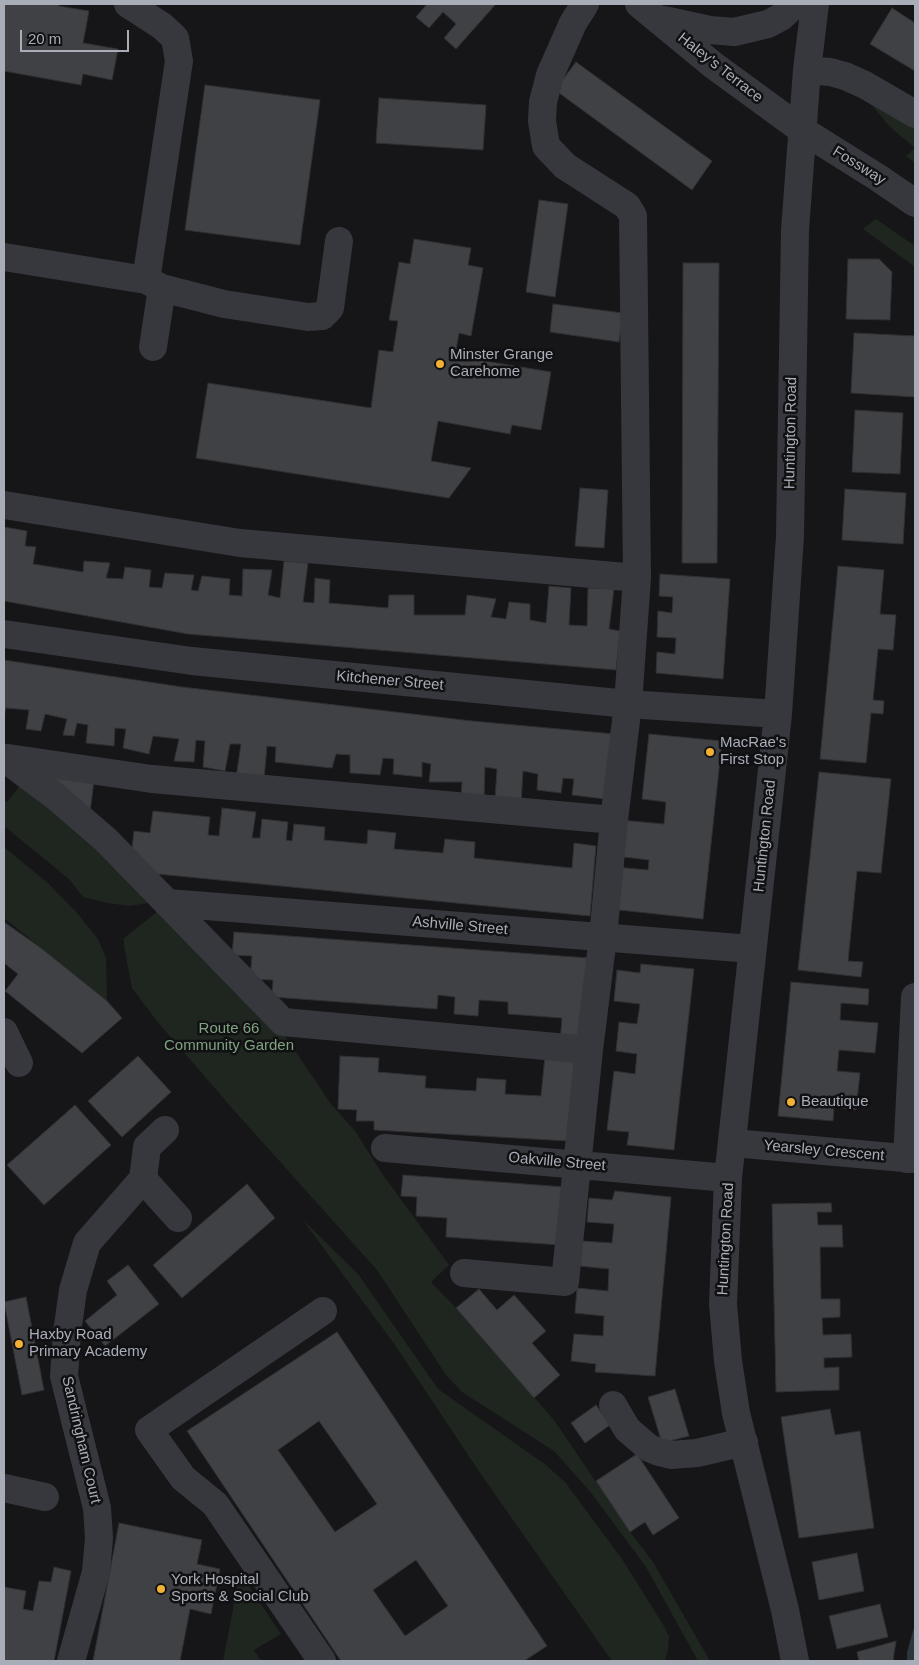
<!DOCTYPE html>
<style>
body{margin:0}
#map{position:relative;width:919px;height:1665px;overflow:hidden;background:#161618;font-family:Arial,sans-serif}
canvas{display:block}
.frame{position:absolute;inset:0;border:5px solid #a8adb8;pointer-events:none}
.scale{position:absolute;left:20px;top:30px;width:109px;height:22px;box-sizing:border-box;border:2px solid #a8adb8;border-top:0;padding-left:6px;font-size:15px;line-height:18px;white-space:nowrap;color:#a8adb8;-webkit-text-stroke:4px #111113;paint-order:stroke}
</style>
<div id="map">
<canvas width="919" height="1665"></canvas>
<div class="frame"></div>
<div class="scale">20 m</div>
</div>
<script>
const context = document.querySelector('canvas').getContext('2d');
context.lineJoin = 'round';
function fill(path, color) {
  context.fillStyle = color;
  context.fill(path, 'evenodd');
}
function toPath(rows) {
  const path = new Path2D();
  for (const r of rows) {
    path.moveTo(r[0], r[1]);
    for (let i = 2; i < r.length; i += 2) path.lineTo(r[i], r[i + 1]);
  }
  return path;
}
function stroke(path, color, width, dash) {
  context.strokeStyle = color;
  context.lineWidth = width;
  context.lineCap = dash ? 'butt' : 'round';
  context.setLineDash(dash || []);
  context.stroke(path);
}
function label(font, color, halo, rows, align = 'center') {
  context.font = font + ' Arial,sans-serif';
  context.lineWidth = 5;
  context.setLineDash([]);
  context.textBaseline = 'middle';
  context.strokeStyle = halo;
  context.fillStyle = color;
  for (const [text, x, y, turn = 0] of rows) {
    context.save();
    context.translate(x, y);
    context.rotate((+turn || 0) * Math.PI / 180);
    context.textAlign = isNaN(turn) ? turn : align;
    if (halo) context.strokeText(text, 0, 0);
    context.fillText(text, 0, 0);
    context.restore();
  }
}
fill(toPath([
 [858,89,915,123,915,163,906,156,915,148,890,127],
 [876,219,915,246,915,267,863,229],
 [21,784,100,846,154,902,130,906,107,903,83,897,69,879,4,826,4,800,7,802],
 [4,847,49,884,78,914,98,939,106,958,107,1001,4,918],
 [162,908,281,1030,331,1104,355,1131,383,1175,449,1265,431,1282,456,1308,554,1420,630,1532,653,1562,710,1661,698,1661,646,1567,592,1494,554,1451,462,1392,446,1375,377,1270,231,1107,156,1020,132,988,124,946,124,938],
 [302,1219,358,1274,438,1389,546,1465,565,1482,622,1559,664,1626,669,1637,668,1650,665,1661,612,1661,480,1473,395,1345],
 [240,1573,281,1634,254,1650,261,1661,223,1661]
]), '#1e261f');
fill(toPath([
 [915,1624,915,1661,907,1661,907,1652]
]), '#2c353c');
const building = toPath([
 [4,4,59,4,59,6,89,11,83,43,118,49,112,80,83,74,81,85,4,71,4,4],
 [427,4,496,4,456,49,444,38,456,24,443,12,429,28,416,17,427,4],
 [892,8,915,23,915,71,870,44,892,8],
 [576,62,712,161,692,190,555,90,576,62],
 [205,85,320,100,300,245,185,230,205,85],
 [379,98,486,105,483,150,376,143,379,98],
 [539,200,568,204,555,297,526,292,539,200],
 [414,239,471,248,468,265,483,268,471,336,459,333,455,356,551,372,541,430,512,425,510,434,438,421,431,461,471,468,449,498,196,458,208,383,371,408,379,350,393,352,398,321,389,320,399,262,410,264,414,239],
 [848,259,879,259,892,272,890,320,846,319,848,259],
 [683,263,719,263,717,563,682,563,683,263],
 [553,304,623,313,619,342,550,332,553,304],
 [854,333,915,336,915,397,851,393,854,333],
 [855,410,903,413,900,474,852,472,855,410],
 [580,488,608,490,604,548,575,546,580,488],
 [845,489,906,493,903,544,842,540,845,489],
 [4,527,27,531,25,546,36,547,33,564,83,572,84,561,110,563,106,578,123,579,125,567,151,570,149,587,162,588,165,573,194,575,191,590,198,591,202,576,230,579,229,595,242,596,243,569,272,570,268,595,280,598,284,561,308,563,303,602,314,603,315,578,330,580,329,603,388,608,389,595,414,595,414,615,465,615,467,595,496,599,491,617,506,619,509,602,530,604,530,620,546,623,549,586,571,588,569,625,587,626,588,588,614,589,609,629,620,631,616,670,188,634,4,601,4,527],
 [838,566,884,570,880,614,896,615,893,650,878,649,873,700,884,701,883,714,871,713,866,763,820,759,838,566],
 [660,574,730,579,723,679,656,673,657,652,675,654,676,638,657,637,658,611,672,613,673,597,659,596,660,574],
 [4,660,182,687,472,721,614,734,605,799,572,795,574,779,563,778,561,793,537,790,538,774,523,771,521,803,495,799,497,769,485,767,484,799,461,799,462,782,429,782,431,764,422,762,422,777,393,774,394,759,383,758,380,775,350,773,350,755,336,754,332,768,275,762,276,747,267,746,264,779,236,778,241,744,230,744,225,771,203,767,205,741,196,740,194,762,174,761,179,739,153,736,149,754,123,748,126,729,115,728,114,746,86,743,88,725,77,723,74,736,63,735,67,719,45,714,41,731,26,729,29,710,6,708,4,717,4,660],
 [649,734,722,741,703,919,610,909,615,867,648,870,649,860,616,856,620,820,664,824,666,802,642,799,649,734],
 [819,772,891,779,881,873,857,871,848,961,863,962,861,977,798,970,819,772],
 [34,773,94,781,89,820,34,773],
 [222,808,256,812,252,838,260,838,262,819,288,822,286,840,292,841,294,824,325,827,324,840,367,844,368,830,396,833,394,849,443,853,445,839,475,842,474,858,572,868,574,843,596,846,590,916,147,873,131,858,134,831,150,833,153,811,210,817,208,835,219,836,222,808],
 [4,922,41,948,107,1001,122,1018,82,1053,5,991,18,974,4,963,4,922],
 [234,932,588,958,582,1044,560,1042,562,1018,508,1014,508,1002,479,1000,478,1016,454,1014,455,997,438,995,437,1009,272,997,273,980,250,979,252,956,232,955,234,932],
 [641,964,694,969,674,1150,627,1145,629,1132,607,1130,614,1071,635,1074,637,1054,616,1051,619,1022,637,1024,640,1004,614,1001,617,970,640,973,641,964],
 [791,982,869,989,868,1005,841,1003,840,1020,878,1023,875,1053,839,1050,837,1071,860,1073,856,1110,834,1107,833,1121,778,1116,791,982],
 [138,1056,171,1092,122,1137,88,1101,138,1056],
 [340,1056,379,1058,378,1072,426,1076,425,1088,476,1091,477,1078,506,1080,505,1094,541,1096,545,1056,576,1059,569,1141,374,1130,374,1121,356,1121,357,1110,338,1109,340,1056],
 [75,1105,111,1145,44,1205,7,1165,75,1105],
 [403,1175,565,1187,560,1245,446,1237,447,1218,416,1216,417,1197,401,1196,403,1175],
 [247,1184,275,1218,182,1298,153,1265,247,1184],
 [615,1191,671,1197,655,1376,595,1372,596,1364,571,1361,574,1334,603,1336,604,1316,575,1313,577,1288,608,1291,609,1269,580,1266,582,1241,612,1243,614,1224,587,1222,589,1198,612,1200,615,1191],
 [831,1203,832,1212,817,1212,818,1225,842,1225,843,1247,820,1247,821,1299,840,1299,840,1317,822,1318,823,1335,851,1334,852,1357,824,1358,824,1368,839,1367,839,1390,776,1392,772,1204,831,1203],
 [128,1265,159,1304,105,1346,85,1321,117,1295,107,1281,128,1265],
 [479,1289,497,1310,514,1295,546,1331,532,1343,560,1375,534,1398,456,1308,479,1289],
 [26,1297,44,1390,22,1395,4,1302,26,1297],
 [337,1332,547,1646,524,1661,341,1661,187,1431,337,1332],
 [319,1421,377,1504,335,1532,278,1450,319,1421],
 [416,1560,448,1606,405,1636,373,1590,416,1560],
 [675,1389,689,1436,662,1443,648,1397,675,1389],
 [596,1405,610,1425,585,1443,571,1423,596,1405],
 [830,1409,835,1435,860,1431,874,1528,799,1538,781,1417,830,1409],
 [637,1454,679,1518,653,1535,645,1522,630,1532,596,1481,637,1454],
 [119,1523,202,1540,197,1564,220,1569,211,1614,190,1609,180,1661,93,1661,119,1523],
 [857,1553,864,1591,819,1600,812,1562,857,1553],
 [54,1567,71,1571,54,1661,4,1661,4,1587,26,1591,23,1609,33,1611,39,1581,51,1582,54,1567],
 [880,1604,888,1637,837,1649,829,1616,880,1604],
 [896,1641,893,1661,859,1661,857,1652,896,1641]
]);
fill(building, '#404145');
stroke(building, '#303034', 1);
stroke(toPath([
 [128,4,162,26,175,38,179,61,146,280],
 [585,4,573,23,550,75,543,102,542,121,546,146,565,166,627,206,633,216,637,578],
 [639,4,713,65,802,130,877,177,915,203],
 [664,20,710,30,734,32,768,24,781,17,795,4],
 [807,70,830,72,845,76,865,85,915,114],
 [4,257,146,280,162,288,153,347],
 [162,288,224,304,308,317,322,316,330,308,339,241],
 [4,505,240,543,637,578,628,704,614,820,603,937,589,1050,283,1022,106,840,55,796,4,758],
 [4,634,192,661,628,704,778,714],
 [8,758,152,779,614,820],
 [168,903,752,949],
 [4,1032,19,1063],
 [733,1143,915,1159],
 [385,1148,728,1178],
 [907,1159,915,997],
 [143,1179,178,1218],
 [464,1273,565,1282,589,1050],
 [613,1405,627,1429,649,1448,659,1452,671,1455,697,1453,744,1442],
 [4,1488,45,1497],
 [71,1661,96,1572,99,1538,97,1508,64,1376,67,1333,73,1290,87,1243,143,1179,147,1147,165,1130],
 [322,1661,215,1504,183,1478,149,1430,323,1311],
 [795,1661,785,1610,736,1413,728,1361,723,1304,728,1178,778,714,790,536,795,230,807,70,815,4]
]), '#37383d', 28);
for (const [x, y, r, color] of [
 [440,364,5,"#f2b134"],
 [710,752,5,"#f2b134"],
 [791,1102,5,"#f2b134"],
 [19,1344,5,"#f2b134"],
 [161,1589,5,"#f2b134"]
]) {
  const dot = new Path2D();
  dot.arc(x, y, r, 0, 2 * Math.PI);
  context.fillStyle = color;
  context.fill(dot);
  stroke(dot, '#111113', 2);
}
label('15px', '#a8adb8', '#111113', [
 ["Haley's Terrace",720,68,38],
 ["Fossway",859,166,32],
 ["Huntington Road",791,433,-89],
 ["Kitchener Street",390,681,5],
 ["Huntington Road",765,836,-84],
 ["Ashville Street",460,926,5],
 ["Yearsley Crescent",824,1151,5],
 ["Oakville Street",557,1162,5],
 ["Huntington Road",726,1239,-87],
 ["Sandringham Court",81,1440,77]
]);
label('15px', '#a8adb8', '#111113', [
 ["Minster Grange",450,355],
 ["Carehome",450,372],
 ["MacRae's",720,743],
 ["First Stop",720,760],
 ["Beautique",801,1102],
 ["Haxby Road",29,1335],
 ["Primary Academy",29,1352],
 ["York Hospital",171,1580],
 ["Sports & Social Club",171,1597]
], 'left');
label('15px', '#7fa381', '#111113', [
 ["Route 66",229,1029],
 ["Community Garden",229,1046]
]);
</script>
